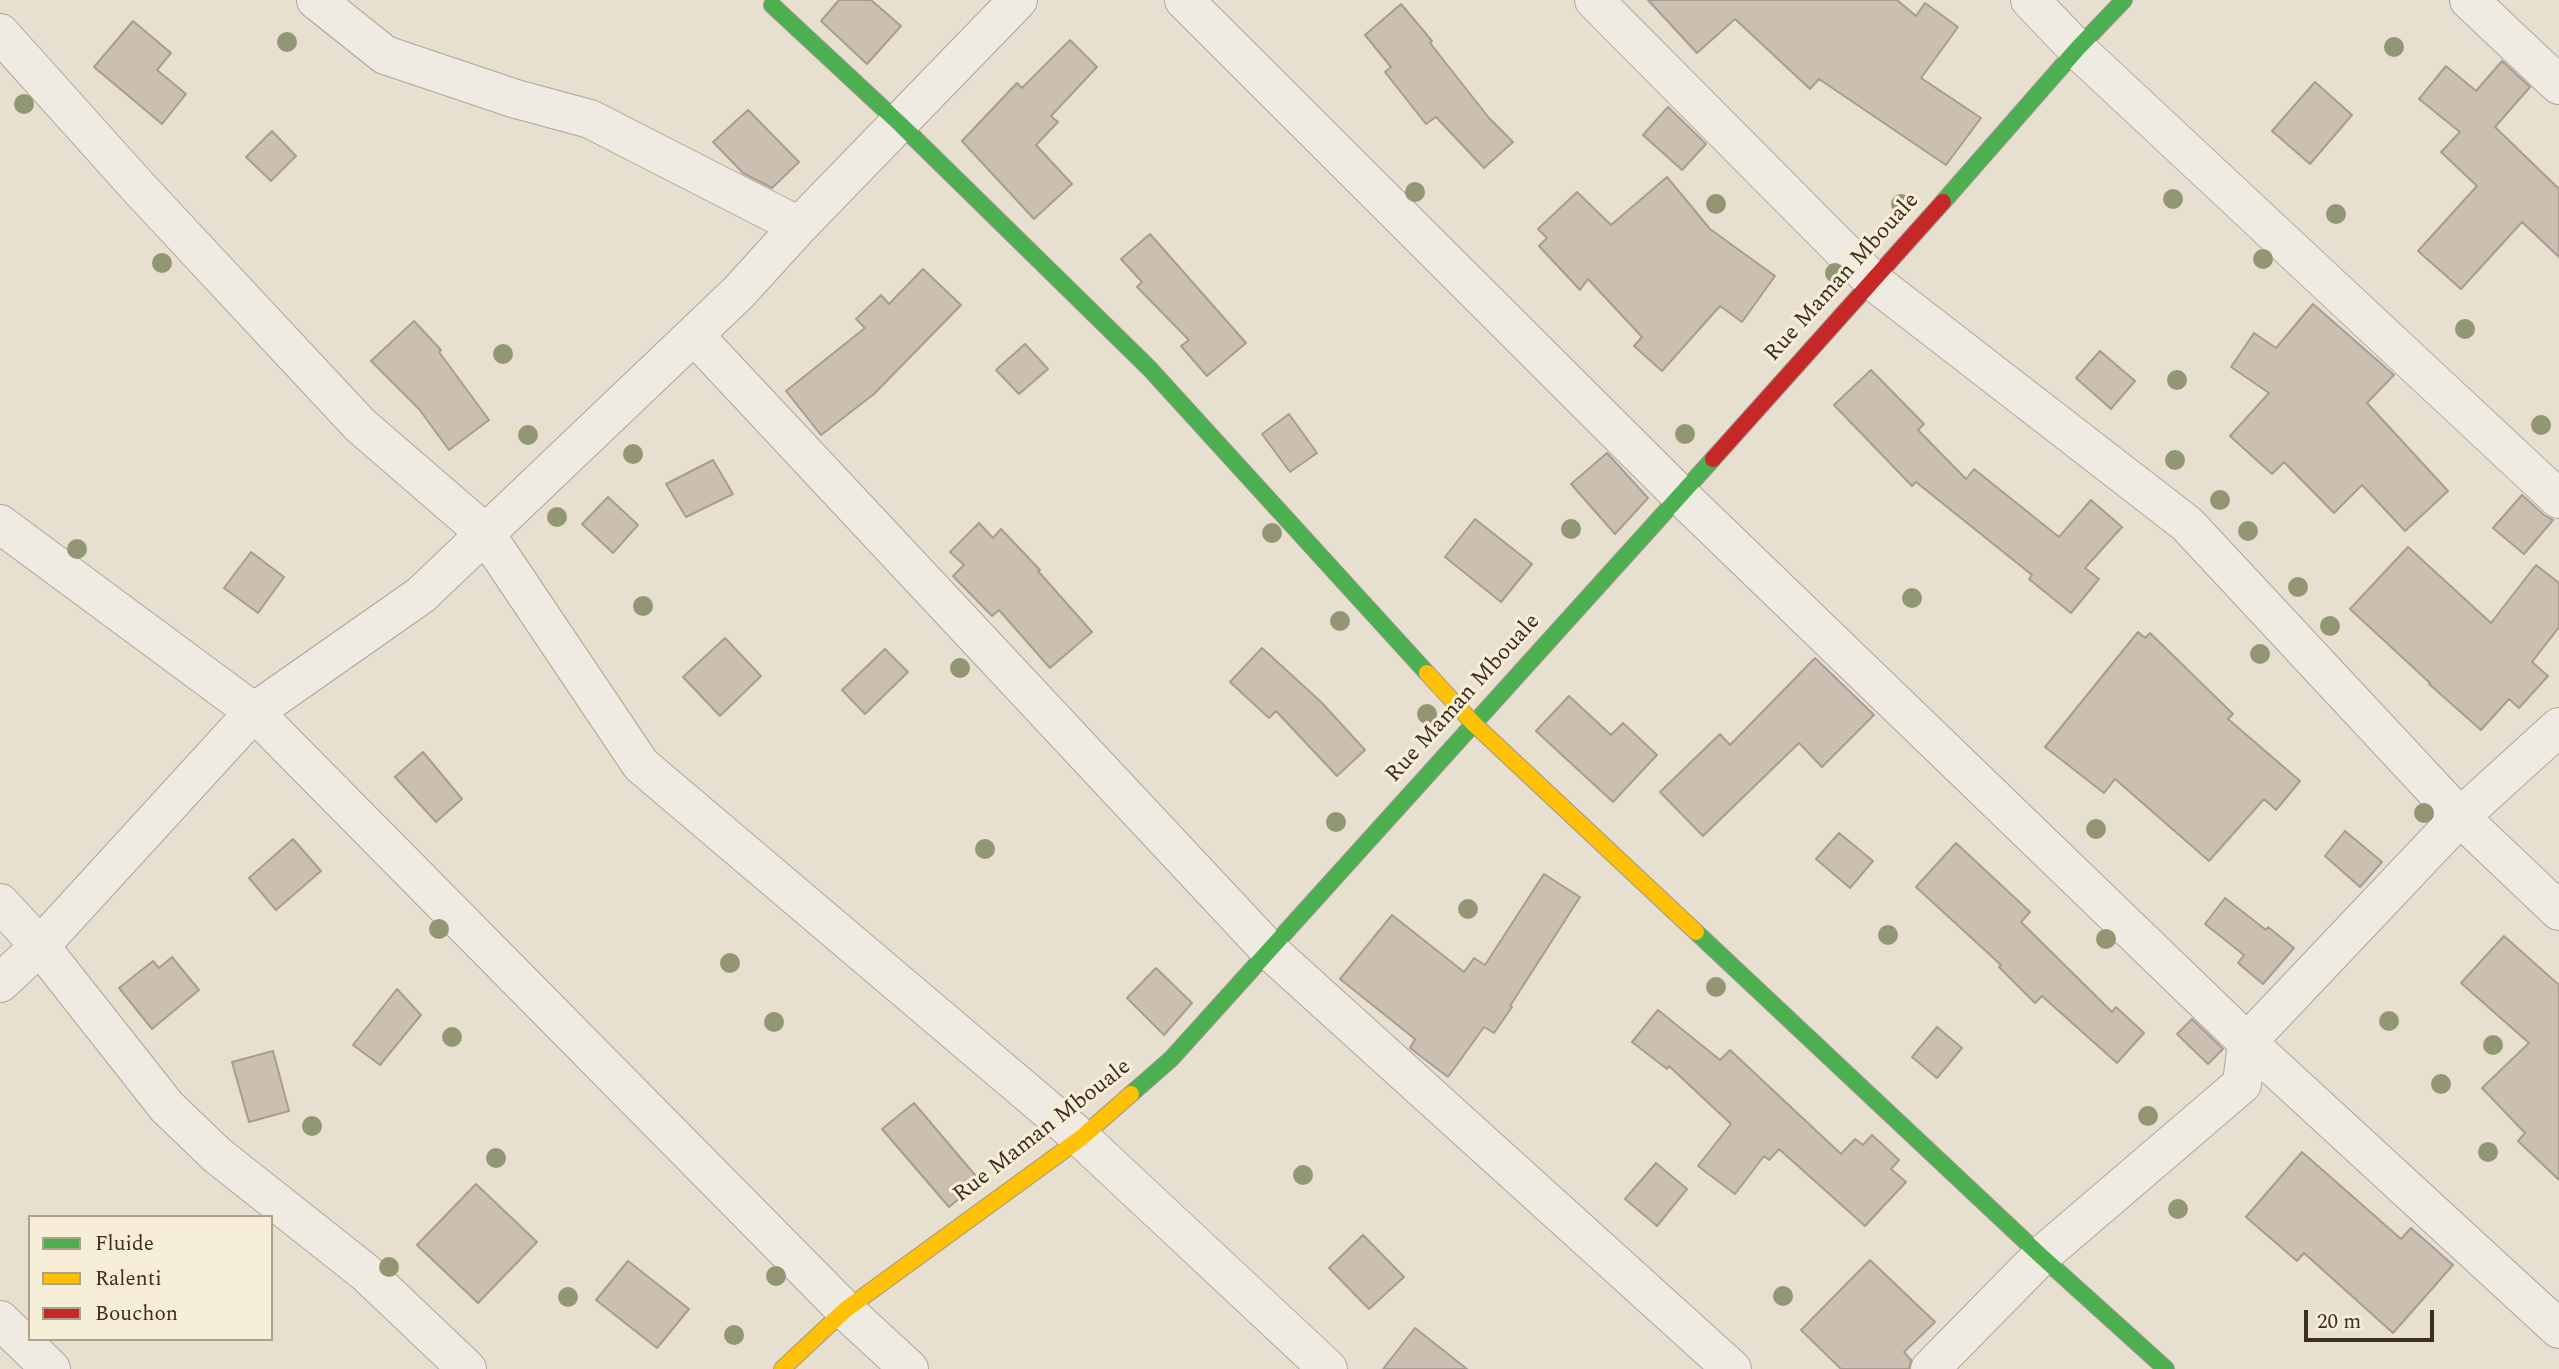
<!DOCTYPE html>
<style>
body{margin:0}
#map{position:relative;width:2559px;height:1369px;overflow:hidden;background:#e7e0d1;font-family:Spectral,serif}
canvas{display:block}
.legend{position:absolute;left:28px;top:1215px;width:245px;height:126px;box-sizing:border-box;background:#f7eed8;border:2px solid #ada18e;margin:0;padding:9px 12px;list-style:none;font-size:21px;color:#3d2e20}
.legend li{display:flex;align-items:center;gap:14px;height:35px}
.legend b{width:35px;border:2px solid #ada18e}
.scale{position:absolute;left:2304px;top:1310px;width:130px;height:32px;box-sizing:border-box;border:4px solid #3d2e20;border-top:0;padding-left:9px;font-size:21px;line-height:24px;white-space:nowrap;color:#3d2e20;-webkit-text-stroke:5px #f7eed8;paint-order:stroke}
</style>
<div id="map">
<canvas width="2559" height="1369"></canvas>
<ul class="legend">
<li><b style="height:9px;background:#4caf50"></b>Fluide</li>
<li><b style="height:9px;background:#ffc107"></b>Ralenti</li>
<li><b style="height:9px;background:#c62828"></b>Bouchon</li>
</ul>
<div class="scale">20 m</div>
</div>
<script>
const context = document.querySelector('canvas').getContext('2d');
context.lineJoin = 'round';
function fill(path, color) {
  context.fillStyle = color;
  context.fill(path, 'evenodd');
}
function toPath(rows) {
  const path = new Path2D();
  for (const r of rows) {
    path.moveTo(r[0], r[1]);
    for (let i = 2; i < r.length; i += 2) path.lineTo(r[i], r[i + 1]);
  }
  return path;
}
function stroke(path, color, width, dash) {
  context.strokeStyle = color;
  context.lineWidth = width;
  context.lineCap = dash ? 'butt' : 'round';
  context.setLineDash(dash || []);
  context.stroke(path);
}
function label(font, color, halo, rows, align = 'center') {
  context.font = font + ' Spectral,serif';
  context.lineWidth = 6;
  context.setLineDash([]);
  context.textBaseline = 'middle';
  context.strokeStyle = halo;
  context.fillStyle = color;
  for (const [text, x, y, turn = 0] of rows) {
    context.save();
    context.translate(x, y);
    context.rotate((+turn || 0) * Math.PI / 180);
    context.textAlign = isNaN(turn) ? turn : align;
    if (halo) context.strokeText(text, 0, 0);
    context.fillText(text, 0, 0);
    context.restore();
  }
}
const building = toPath([
 [839,0,871,0,901,26,867,64,821,21,839,0],
 [1648,0,1897,0,1916,16,1925,3,1958,27,1921,78,1981,118,1946,165,1819,79,1810,89,1735,19,1697,53,1648,0],
 [1401,4,1432,41,1430,43,1489,118,1513,142,1484,168,1436,117,1426,124,1385,72,1391,67,1365,35,1401,4],
 [133,21,171,53,157,70,186,94,162,124,94,67,133,21],
 [1070,40,1097,67,1051,116,1058,122,1036,145,1072,184,1034,219,962,141,1017,83,1022,88,1070,40],
 [2502,61,2530,87,2495,127,2559,189,2559,257,2522,222,2461,289,2418,251,2477,186,2441,152,2460,132,2419,99,2446,66,2476,91,2502,61],
 [2315,82,2352,115,2310,164,2272,131,2315,82],
 [1668,107,1706,144,1682,170,1643,135,1668,107],
 [748,110,799,162,772,188,743,173,713,142,748,110],
 [272,131,296,156,271,181,246,157,272,131],
 [1667,177,1710,229,1775,276,1742,322,1720,306,1662,371,1634,346,1642,337,1588,279,1580,290,1539,246,1547,238,1538,229,1577,192,1611,225,1667,177],
 [1150,234,1246,343,1207,376,1181,346,1189,340,1137,287,1142,282,1121,259,1150,234],
 [923,269,961,305,874,394,821,435,786,391,865,328,856,319,881,295,889,304,923,269],
 [2313,304,2394,375,2367,403,2448,491,2405,531,2362,485,2334,513,2284,462,2272,474,2230,436,2269,393,2231,367,2254,333,2276,348,2313,304],
 [414,321,441,350,439,352,489,420,449,450,419,409,371,361,414,321],
 [1025,344,1048,369,1019,394,996,370,1025,344],
 [2100,351,2135,381,2111,409,2076,378,2100,351],
 [1871,370,1924,424,1918,430,1966,479,1974,469,2059,537,2091,500,2122,527,2085,568,2099,579,2071,613,2029,579,2032,575,1916,482,1912,486,1834,405,1871,370],
 [1289,414,1317,453,1290,472,1262,434,1289,414],
 [1607,453,1648,498,1615,534,1571,484,1607,453],
 [713,460,733,494,686,517,666,484,713,460],
 [2522,495,2544,515,2553,520,2524,554,2493,528,2522,495],
 [608,497,638,525,613,553,582,524,608,497],
 [1475,519,1532,564,1501,602,1445,557,1475,519],
 [979,523,993,538,1001,529,1040,570,1038,571,1092,632,1050,668,999,610,992,616,953,576,964,565,950,552,979,523],
 [2408,547,2491,623,2536,565,2559,583,2559,627,2532,662,2548,676,2519,708,2509,699,2481,730,2429,684,2430,683,2350,609,2408,547],
 [251,552,284,577,258,613,224,588,251,552],
 [2138,632,2145,638,2150,633,2233,714,2228,719,2300,781,2276,810,2264,799,2209,861,2115,779,2104,793,2045,747,2138,632],
 [725,638,761,676,720,716,683,677,725,638],
 [1262,648,1321,702,1365,750,1337,776,1276,711,1269,718,1230,682,1262,648],
 [885,649,908,672,865,714,842,690,885,649],
 [1815,658,1874,715,1822,767,1799,743,1703,836,1660,792,1720,734,1730,745,1815,658],
 [1569,696,1611,735,1623,723,1657,755,1613,802,1536,731,1569,696],
 [423,752,462,799,436,822,395,777,423,752],
 [2345,831,2382,862,2360,887,2325,856,2345,831],
 [1839,833,1873,861,1850,888,1816,859,1839,833],
 [293,839,321,871,276,910,249,878,293,839],
 [1956,843,2030,912,2021,922,2112,1012,2116,1007,2144,1033,2117,1063,2042,996,2035,1003,1999,967,2001,965,1916,887,1956,843],
 [1544,874,1580,897,1510,1006,1512,1007,1494,1033,1484,1027,1448,1077,1410,1048,1415,1039,1340,979,1392,915,1464,972,1474,958,1485,965,1544,874],
 [2225,898,2266,930,2268,927,2294,948,2263,984,2238,963,2244,955,2205,924,2225,898],
 [2504,936,2559,985,2559,1180,2518,1141,2525,1133,2482,1088,2529,1043,2461,983,2504,936],
 [172,957,199,990,152,1029,119,988,153,961,159,968,172,957],
 [1156,968,1192,1003,1164,1035,1127,998,1156,968],
 [397,989,421,1015,380,1065,353,1045,397,989],
 [1658,1010,1720,1060,1730,1050,1841,1154,1855,1139,1863,1145,1872,1135,1899,1160,1891,1169,1906,1182,1865,1226,1779,1149,1769,1160,1764,1156,1735,1194,1698,1166,1731,1124,1669,1066,1667,1069,1632,1042,1658,1010],
 [2192,1019,2223,1049,2208,1064,2177,1034,2192,1019],
 [1937,1027,1962,1048,1937,1078,1912,1057,1937,1027],
 [273,1051,289,1111,249,1122,232,1062,273,1051],
 [914,1103,980,1181,949,1207,882,1129,914,1103],
 [2302,1152,2401,1239,2411,1228,2453,1265,2393,1333,2304,1253,2297,1261,2246,1217,2302,1152],
 [1656,1163,1687,1189,1657,1226,1625,1199,1656,1163],
 [476,1184,537,1242,478,1303,417,1245,476,1184],
 [1363,1235,1404,1277,1369,1309,1329,1268,1363,1235],
 [1870,1260,1935,1322,1904,1352,1911,1360,1909,1369,1841,1369,1801,1330,1870,1260],
 [628,1261,689,1309,657,1348,596,1300,628,1261],
 [1415,1328,1467,1369,1383,1369,1415,1328]
]);
fill(building, '#cbbfb2');
stroke(building, '#a89c90', 2);
const street = toPath([
 [316,0,385,55,516,99,590,119,799,226],
 [1184,0,1679,494,2247,1042,2559,1329],
 [1594,0,1873,281,2187,524,2460,817,2559,911],
 [2030,0,2077,49,2559,499],
 [2469,0,2559,85],
 [0,33,139,188,360,425,485,533,641,765,1081,1138,1328,1369],
 [694,335,1269,950,1732,1369],
 [0,524,254,712,845,1310,909,1369],
 [0,903,40,946,167,1107,217,1155,366,1273,467,1369],
 [0,983,40,946,254,712,421,595,739,292,799,226,1018,0],
 [0,1320,51,1369],
 [1930,1369,2041,1256,2242,1084,2247,1042,2460,817,2559,727]
]);
const fast = toPath([
 [772,5,900,124,1149,368,1427,673],
 [1943,202,2077,49,2124,0],
 [1696,932,2041,1256,2166,1369],
 [1131,1094,1171,1059,1713,459]
]);
const slow = toPath([
 [1427,673,1473,723,1696,932],
 [782,1369,845,1310,1081,1138,1131,1094]
]);
const jam = toPath([
 [1713,459,1943,202]
]);
stroke(street, '#ada599', 40);
stroke(fast, '#9c958a', 18);
stroke(slow, '#9c958a', 18);
stroke(jam, '#9c958a', 18);
stroke(street, '#efebe3', 38);
stroke(fast, '#4caf50', 16);
stroke(slow, '#ffc107', 16);
stroke(jam, '#c62828', 16);
context.fillStyle = '#929673';
for (const [x, y] of [
 [287,42],
 [2394,47],
 [24,104],
 [1415,192],
 [2173,199],
 [1716,204],
 [1901,204],
 [2336,214],
 [2263,259],
 [162,263],
 [1835,273],
 [2465,329],
 [503,354],
 [2177,380],
 [2541,425],
 [1685,434],
 [528,435],
 [633,454],
 [2175,460],
 [2220,500],
 [557,517],
 [1571,529],
 [2248,531],
 [1272,533],
 [77,549],
 [2298,587],
 [1912,598],
 [643,606],
 [1340,621],
 [2330,626],
 [2260,654],
 [960,668],
 [1427,714],
 [2424,813],
 [1336,822],
 [2096,829],
 [985,849],
 [1468,909],
 [439,929],
 [1888,935],
 [2106,939],
 [730,963],
 [1716,987],
 [2389,1021],
 [774,1022],
 [452,1037],
 [2493,1045],
 [2441,1084],
 [2148,1116],
 [312,1126],
 [2488,1152],
 [496,1158],
 [1303,1175],
 [2178,1209],
 [389,1267],
 [776,1276],
 [1783,1296],
 [568,1297],
 [734,1335]
]) {
  context.beginPath();
  context.arc(x, y, 10, 0, 2 * Math.PI);
  context.fill();
}
label('23px', '#3d2e20', '#f7eed8', [
 ["Rue Maman Mbouale",1843,278,-48],
 ["Rue Maman Mbouale",1464,699,-48],
 ["Rue Maman Mbouale",1043,1132,-38]
]);
</script>
